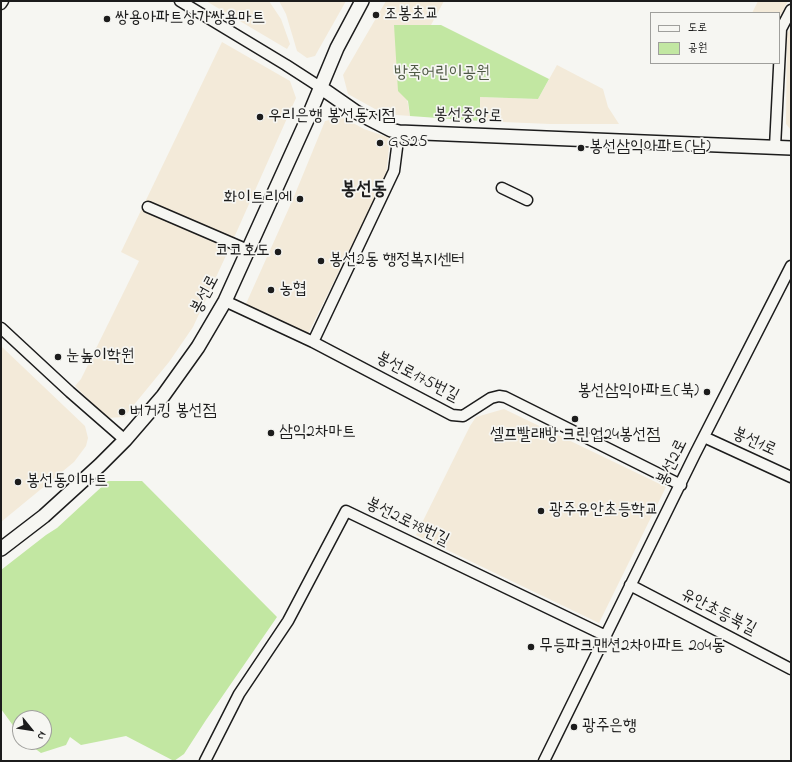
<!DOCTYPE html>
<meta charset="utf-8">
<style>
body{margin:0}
#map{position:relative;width:792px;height:762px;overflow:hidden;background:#f6f6f2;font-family:"Indie Flower","Poor Story",sans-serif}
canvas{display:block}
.frame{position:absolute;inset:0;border:2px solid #1c1c1c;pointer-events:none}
.legend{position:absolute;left:650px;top:12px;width:130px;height:52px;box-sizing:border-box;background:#f6f6f2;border:1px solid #9f9f9c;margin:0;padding:5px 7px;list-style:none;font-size:12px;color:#1c1c1c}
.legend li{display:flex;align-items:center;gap:8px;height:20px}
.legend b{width:20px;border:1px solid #9f9f9c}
.north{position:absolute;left:12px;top:710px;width:40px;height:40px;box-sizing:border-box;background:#f6f6f2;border:1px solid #9f9f9c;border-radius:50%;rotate:120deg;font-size:11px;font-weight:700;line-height:16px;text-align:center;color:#1c1c1c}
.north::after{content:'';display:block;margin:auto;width:14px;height:18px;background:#1c1c1c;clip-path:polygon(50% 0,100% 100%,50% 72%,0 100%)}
</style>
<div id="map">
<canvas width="792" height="762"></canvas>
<div class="frame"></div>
<ul class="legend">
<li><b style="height:5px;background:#f6f6f2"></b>도로</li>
<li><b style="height:11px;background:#c2e7a2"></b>공원</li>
</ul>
<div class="north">N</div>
</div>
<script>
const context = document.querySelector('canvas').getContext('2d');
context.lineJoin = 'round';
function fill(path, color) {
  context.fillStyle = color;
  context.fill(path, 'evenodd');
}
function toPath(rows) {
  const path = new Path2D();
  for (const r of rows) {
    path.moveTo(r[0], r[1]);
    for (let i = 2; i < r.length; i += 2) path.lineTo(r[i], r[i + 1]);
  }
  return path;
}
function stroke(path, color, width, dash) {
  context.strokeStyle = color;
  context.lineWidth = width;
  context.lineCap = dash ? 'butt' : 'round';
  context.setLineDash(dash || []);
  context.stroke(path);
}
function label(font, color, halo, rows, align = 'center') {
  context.font = font + ' "Indie Flower","Poor Story",sans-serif';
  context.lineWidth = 3.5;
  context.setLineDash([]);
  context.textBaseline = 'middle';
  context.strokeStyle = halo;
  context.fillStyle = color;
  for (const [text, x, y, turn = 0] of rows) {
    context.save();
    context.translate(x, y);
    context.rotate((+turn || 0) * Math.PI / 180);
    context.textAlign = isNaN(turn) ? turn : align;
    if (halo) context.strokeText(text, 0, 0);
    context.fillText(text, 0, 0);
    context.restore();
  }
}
fill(toPath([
 [206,1,269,1,281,19,290,44,287,49],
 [279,1,346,1,315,56,307,58,297,51,286,14],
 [386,1,444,1,431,25,394,25,410,116,384,114,348,94,343,75],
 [758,1,788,1,779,18,779,13,752,13],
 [791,27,791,130,786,124,787,34],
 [222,42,290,81,296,98,233,240,165,208,161,218,229,249,193,327,169,362,124,417,107,418,75,386,81,379,139,261,121,252],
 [557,65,603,89,608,107,619,124,550,124,480,121,480,97,538,99],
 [342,117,364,129,390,138,386,176,307,336,245,306,293,199,325,121],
 [2,347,85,426,88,438,86,446,74,462,1,522,1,349],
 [504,409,666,487,599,623,416,535,470,426,476,417]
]), '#f3ead9');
fill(toPath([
 [394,25,441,25,549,79,538,99,480,97,480,121,410,116,408,101,398,91],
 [108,481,142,481,277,617,206,720,184,754,174,761,126,736,81,745,70,737,66,745,41,753,26,742,44,742,44,718,20,718,20,735,1,709,1,570,46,535,57,528]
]), '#c2e7a2');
const street = toPath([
 [180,1,286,65,320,87],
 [1,4,3,1],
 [775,147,781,29,791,10],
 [502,188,527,200],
 [148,207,248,250],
 [225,301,313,342,452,415,463,416,491,398,499,396,505,397,681,485],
 [1,328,70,392,125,440],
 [313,342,394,171,399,132],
 [704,437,791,477],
 [630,585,791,669],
 [205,761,239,694,288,621,346,511,606,636],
 [544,761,695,454,791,266]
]);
const secondary = toPath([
 [320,87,356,112,391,130,399,132,791,148],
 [1,549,44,516,100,465,125,440,163,396,198,347,225,301,307,120,337,48,362,1]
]);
stroke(street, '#1c1c1c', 13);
stroke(secondary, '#1c1c1c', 16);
stroke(street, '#f6f6f2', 10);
stroke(secondary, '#f6f6f2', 13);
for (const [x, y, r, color] of [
 [376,15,4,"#1c1c1c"],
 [107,19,4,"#1c1c1c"],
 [260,117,4,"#1c1c1c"],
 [380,143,4,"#1c1c1c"],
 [581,148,4,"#1c1c1c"],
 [300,199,4,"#1c1c1c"],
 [278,252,4,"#1c1c1c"],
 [321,261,4,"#1c1c1c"],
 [271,290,4,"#1c1c1c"],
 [58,357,4,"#1c1c1c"],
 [707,392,4,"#1c1c1c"],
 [122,412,4,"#1c1c1c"],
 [575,419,4,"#1c1c1c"],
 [271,433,4,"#1c1c1c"],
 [18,482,4,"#1c1c1c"],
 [541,511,4,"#1c1c1c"],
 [531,647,4,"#1c1c1c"],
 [574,727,4,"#1c1c1c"]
]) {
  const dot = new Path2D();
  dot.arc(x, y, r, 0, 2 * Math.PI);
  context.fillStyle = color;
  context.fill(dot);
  stroke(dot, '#f6f6f2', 1.5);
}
label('17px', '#1c1c1c', '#f6f6f2', [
 ["조봉초교",384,15],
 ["쌍용아파트상가쌍용마트",115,19],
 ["우리은행 봉선동지점",268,117],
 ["GS25",388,143],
 ["봉선삼익아파트(남)",589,148],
 ["화이트리에",292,199,"right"],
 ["코코호도",270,252,"right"],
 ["봉선2동 행정복지센터",329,261],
 ["농협",279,290],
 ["눈높이학원",66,357],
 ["봉선삼익아파트(북)",699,392,"right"],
 ["버거킹 봉선점",130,412],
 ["삼익2차마트",279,433],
 ["셀프빨래방 크린업24봉선점",575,436,"center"],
 ["봉선동이마트",26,482],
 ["광주유안초등학교",549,511],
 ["무등파크맨션2차아파트 204동",539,647],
 ["광주은행",582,727]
], 'left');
label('17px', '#4e5944', '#f6f6f2', [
 ["방죽어린이공원",442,74]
]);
label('17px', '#1c1c1c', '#f6f6f2', [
 ["봉선중앙로",468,117,2],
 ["봉선로",206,295,-62],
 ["봉선로175번길",417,378,27],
 ["봉선1로",754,443,24],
 ["봉선2로",673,463,-64],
 ["봉선2로78번길",407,523,26],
 ["유안초등북길",718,613,27]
]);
label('bold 19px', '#1c1c1c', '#f6f6f2', [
 ["봉선동",364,191]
]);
</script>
